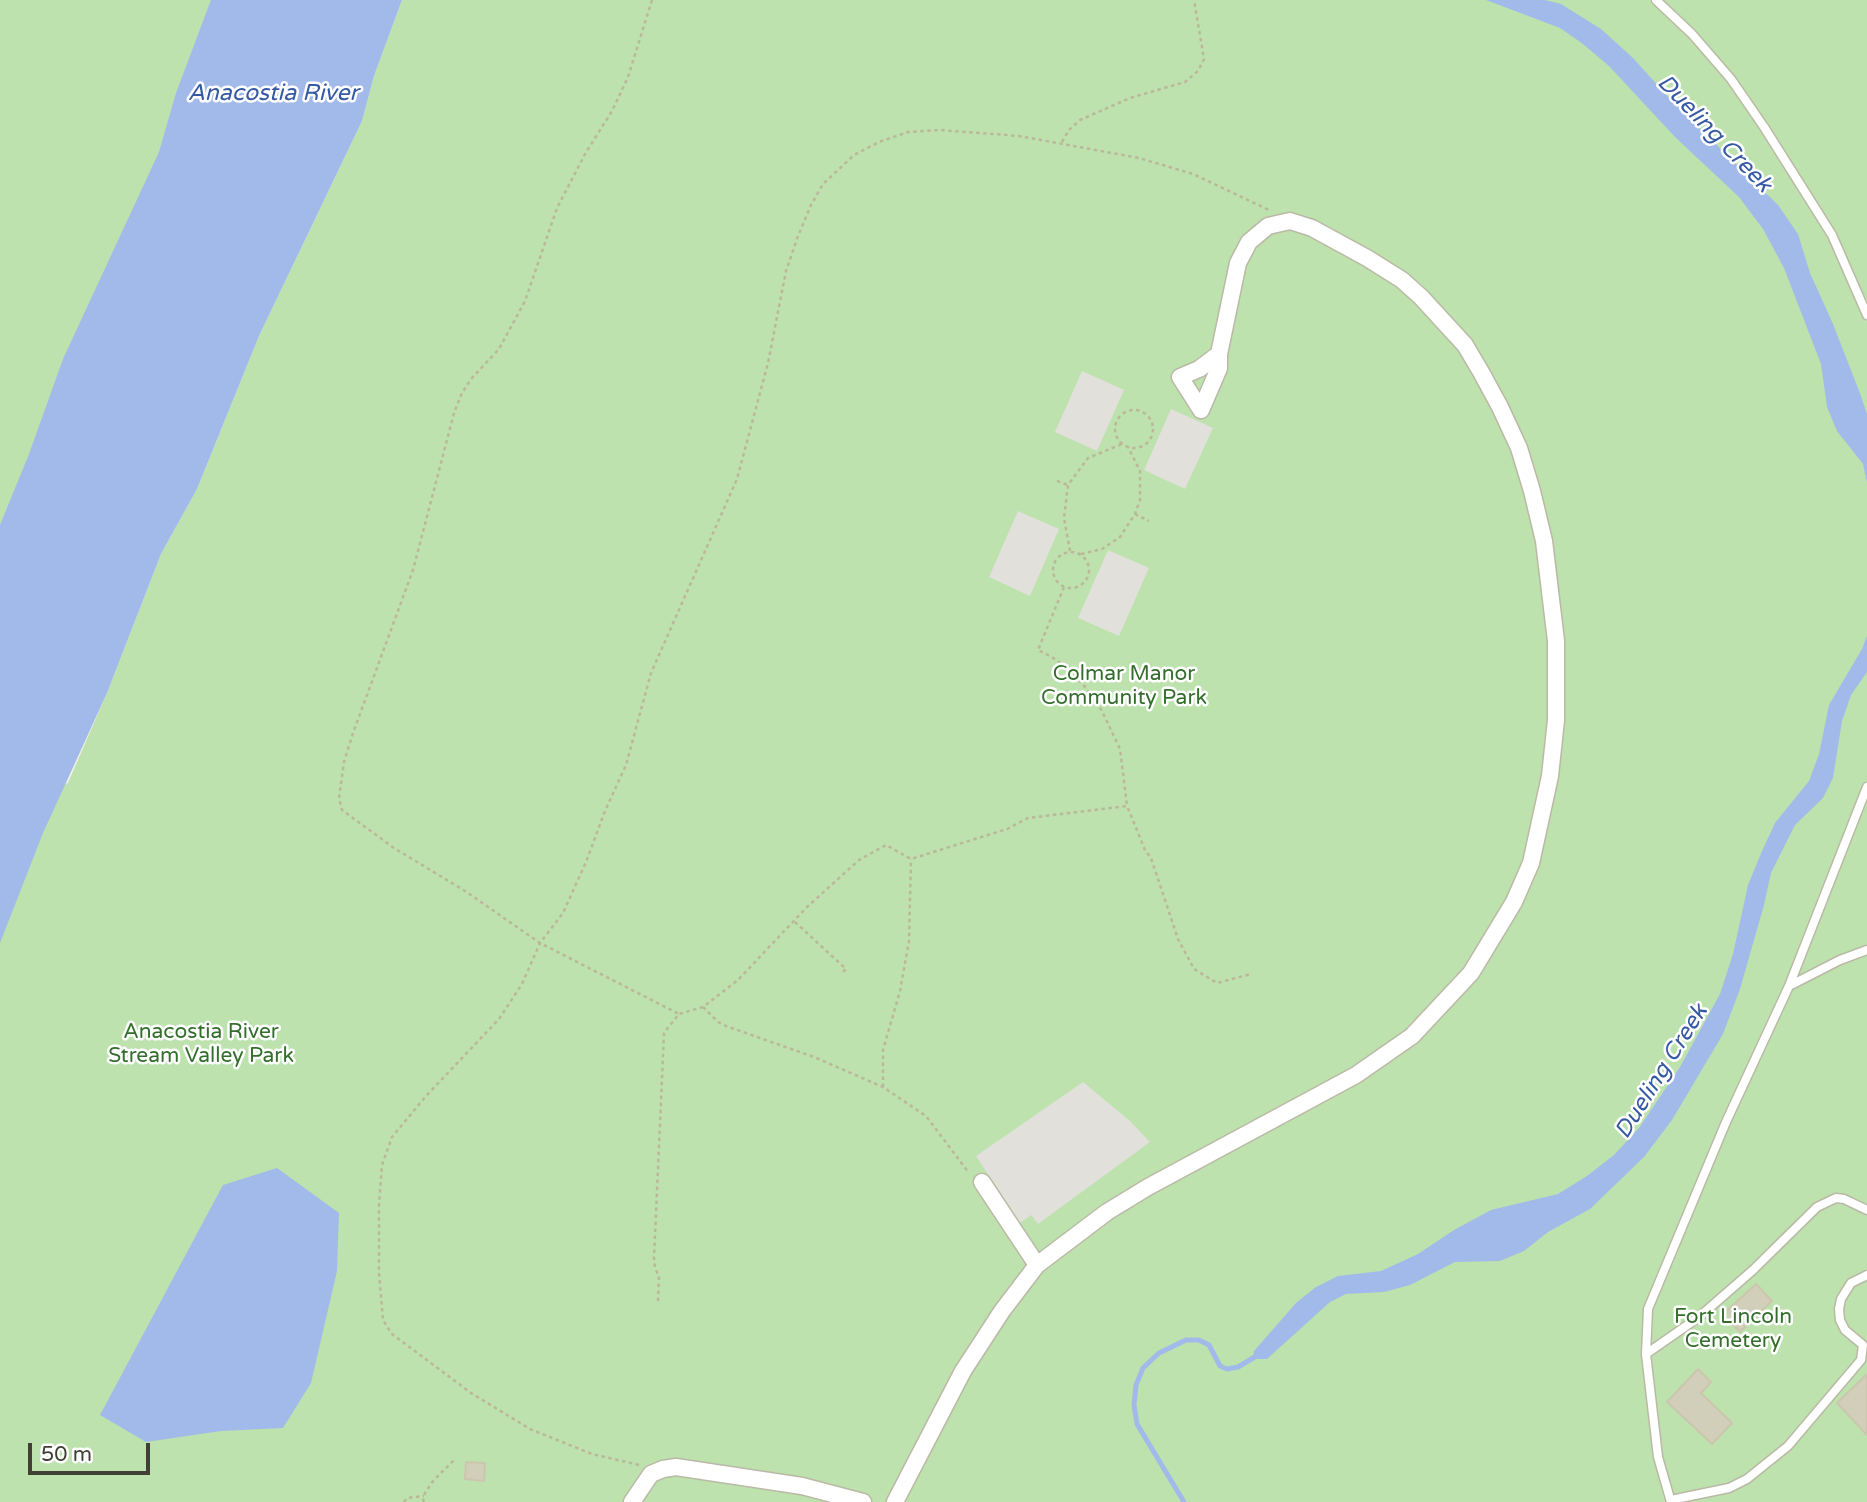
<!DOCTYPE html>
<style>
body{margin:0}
#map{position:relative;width:1867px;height:1502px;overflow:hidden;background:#f0efe3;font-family:"Varela Round",sans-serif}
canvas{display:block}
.scale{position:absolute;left:28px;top:1443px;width:122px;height:32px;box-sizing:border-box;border:4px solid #414034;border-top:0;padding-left:9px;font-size:21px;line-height:24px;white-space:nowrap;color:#414034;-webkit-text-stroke:5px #fff;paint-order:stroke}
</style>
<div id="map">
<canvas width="1867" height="1502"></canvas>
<div class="scale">50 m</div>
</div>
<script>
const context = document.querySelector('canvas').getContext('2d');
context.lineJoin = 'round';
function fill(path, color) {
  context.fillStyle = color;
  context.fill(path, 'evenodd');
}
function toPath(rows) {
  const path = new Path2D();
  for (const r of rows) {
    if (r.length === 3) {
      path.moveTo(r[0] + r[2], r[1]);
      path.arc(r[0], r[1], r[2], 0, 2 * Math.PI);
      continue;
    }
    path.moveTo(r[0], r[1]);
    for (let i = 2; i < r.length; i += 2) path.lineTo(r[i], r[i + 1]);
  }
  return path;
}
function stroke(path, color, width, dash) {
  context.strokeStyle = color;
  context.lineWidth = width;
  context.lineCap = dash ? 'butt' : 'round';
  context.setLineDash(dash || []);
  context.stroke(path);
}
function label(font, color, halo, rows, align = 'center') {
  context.font = font + ' "Varela Round",sans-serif';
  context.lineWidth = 5;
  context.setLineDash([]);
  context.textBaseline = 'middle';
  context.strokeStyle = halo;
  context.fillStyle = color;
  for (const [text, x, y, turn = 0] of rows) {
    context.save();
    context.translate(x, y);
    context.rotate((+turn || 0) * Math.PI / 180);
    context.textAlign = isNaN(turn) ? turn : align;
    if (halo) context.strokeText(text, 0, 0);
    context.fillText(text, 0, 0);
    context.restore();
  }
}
fill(toPath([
 [0,0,282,0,0,646],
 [402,0,1867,0,1867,1502,0,1502,0,811,68,783,107,693,161,554,197,489,259,336,362,121,374,76]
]), '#bde2ae');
fill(toPath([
 [1082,371,1124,390,1097,451,1055,432],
 [1171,409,1213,428,1185,489,1144,470],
 [1018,511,1059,529,1030,596,989,577],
 [1108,550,1149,568,1119,636,1078,618],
 [1083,1082,1130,1121,1150,1142,1038,1224,1031,1215,1020,1223,976,1156]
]), '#e1e0db');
fill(toPath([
 [211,0,402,0,374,76,362,121,259,336,197,489,161,554,107,693,43,833,0,943,0,525,29,454,63,359,159,152,176,93],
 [1486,0,1545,0,1561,4,1601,29,1633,58,1670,99,1778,205,1798,234,1810,273,1833,324,1861,396,1867,414,1867,483,1863,464,1837,431,1827,407,1821,364,1784,268,1763,229,1739,197,1675,137,1609,66,1583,44,1560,28],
 [1867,636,1867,672,1851,695,1842,721,1833,778,1823,798,1795,825,1771,873,1764,905,1740,989,1723,1034,1672,1120,1644,1157,1590,1209,1548,1232,1524,1251,1500,1261,1455,1262,1410,1285,1384,1292,1346,1294,1330,1302,1267,1359,1253,1359,1254,1351,1296,1303,1316,1287,1338,1276,1381,1271,1418,1254,1454,1230,1491,1210,1558,1194,1587,1176,1614,1155,1639,1128,1680,1067,1720,994,1733,954,1748,885,1762,851,1775,823,1809,781,1819,754,1829,705,1862,649],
 [277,1168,339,1213,337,1271,311,1383,283,1428,221,1431,146,1442,100,1415,223,1185]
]), '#a2baea');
stroke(toPath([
 [1184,1502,1137,1424,1134,1405,1136,1385,1143,1368,1159,1353,1186,1340,1199,1340,1209,1345,1220,1366,1227,1369,1238,1367,1258,1355]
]), '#a2baea', 5);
const building = toPath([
 [1756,1284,1772,1301,1740,1332,1723,1314,1756,1284],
 [1698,1369,1711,1382,1701,1393,1732,1423,1712,1444,1667,1402,1698,1369],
 [1867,1374,1867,1435,1837,1403,1867,1374],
 [466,1462,485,1463,484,1481,465,1479,466,1462]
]);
fill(building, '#d1ceb9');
stroke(building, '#cbc7ad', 2);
const lane = toPath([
 [1656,0,1692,34,1731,79,1764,127,1832,235,1867,315],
 [1789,986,1840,960,1867,950],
 [1646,1354,1699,1317,1753,1270,1817,1207,1836,1198,1844,1199,1867,1210],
 [1671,1500,1729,1488,1747,1479,1788,1446,1861,1360,1863,1345,1845,1330,1840,1320,1839,1309,1841,1299,1851,1283,1867,1275],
 [1671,1502,1658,1457,1646,1354,1648,1309,1726,1122,1789,986,1867,787]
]);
const street = toPath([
 [1201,410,1219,368,1219,354],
 [1037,1265,1107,1212,1148,1187,1356,1075,1412,1036,1471,973,1514,902,1531,863,1550,776,1556,720,1556,641,1544,541,1532,491,1519,448,1500,407,1481,372,1465,345,1421,297,1402,280,1367,258,1312,228,1290,221,1268,226,1249,242,1238,263,1219,354,1199,369,1180,377,1201,410],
 [632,1502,651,1474,663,1469,676,1467,802,1486,863,1502],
 [895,1502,963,1371,1002,1311,1037,1265,982,1182]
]);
stroke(lane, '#bbb9a6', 11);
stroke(street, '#bbb9a6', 19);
stroke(toPath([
 [652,0,628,77,612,111,585,154,557,208,525,301,499,349,471,379,462,393,454,413,413,570,353,733,344,762,339,798,342,810,394,848,465,891,540,943,679,1014],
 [1062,142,1069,130,1080,120,1130,98,1185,82,1198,71,1204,59,1194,0],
 [1134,429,19],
 [1057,481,1068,485],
 [1135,514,1149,521],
 [1070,551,1064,518,1068,485,1088,458,1122,444],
 [1071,570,18],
 [1081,554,1102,549,1120,537,1135,514,1140,500,1140,471,1128,447],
 [1064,587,1038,650,1052,657,1070,670,1086,688,1102,711,1120,749,1127,806],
 [795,922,846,969,843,972],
 [703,1007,718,1022,726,1026,814,1057,883,1087,926,1116,969,1173],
 [883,1087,883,1050,900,991,909,941,911,859],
 [658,1301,659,1276,655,1268,654,1258,664,1033,679,1014,703,1007,738,980,806,908,859,860,886,845,911,859,1007,829,1028,818,1127,806,1145,850,1151,858,1178,939,1194,969,1217,983,1251,974],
 [639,1465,592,1454,530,1429,471,1393,392,1334,383,1320,379,1273,379,1205,382,1165,392,1137,426,1096,499,1019,522,984,540,943,563,913,586,862,605,811,626,765,651,673,737,479,768,363,786,271,798,236,811,205,823,184,854,155,879,142,908,132,940,130,1019,136,1139,158,1193,174,1269,210],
 [404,1502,407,1498,424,1496],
 [423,1502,425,1493,433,1481,456,1458]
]), '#bbb899', 2.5, [3.5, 3.5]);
stroke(lane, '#fff', 8);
stroke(street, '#fff', 16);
label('21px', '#346e2c', '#fff', [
 ["Colmar Manor",1124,674],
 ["Community Park",1124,698],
 ["Anacostia River",201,1032],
 ["Stream Valley Park",201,1056],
 ["Fort Lincoln",1733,1317],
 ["Cemetery",1733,1341]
]);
label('italic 23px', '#3659a4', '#fff', [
 ["Anacostia River",273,94],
 ["Dueling Creek",1714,134,46],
 ["Dueling Creek",1662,1072,-58]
]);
</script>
